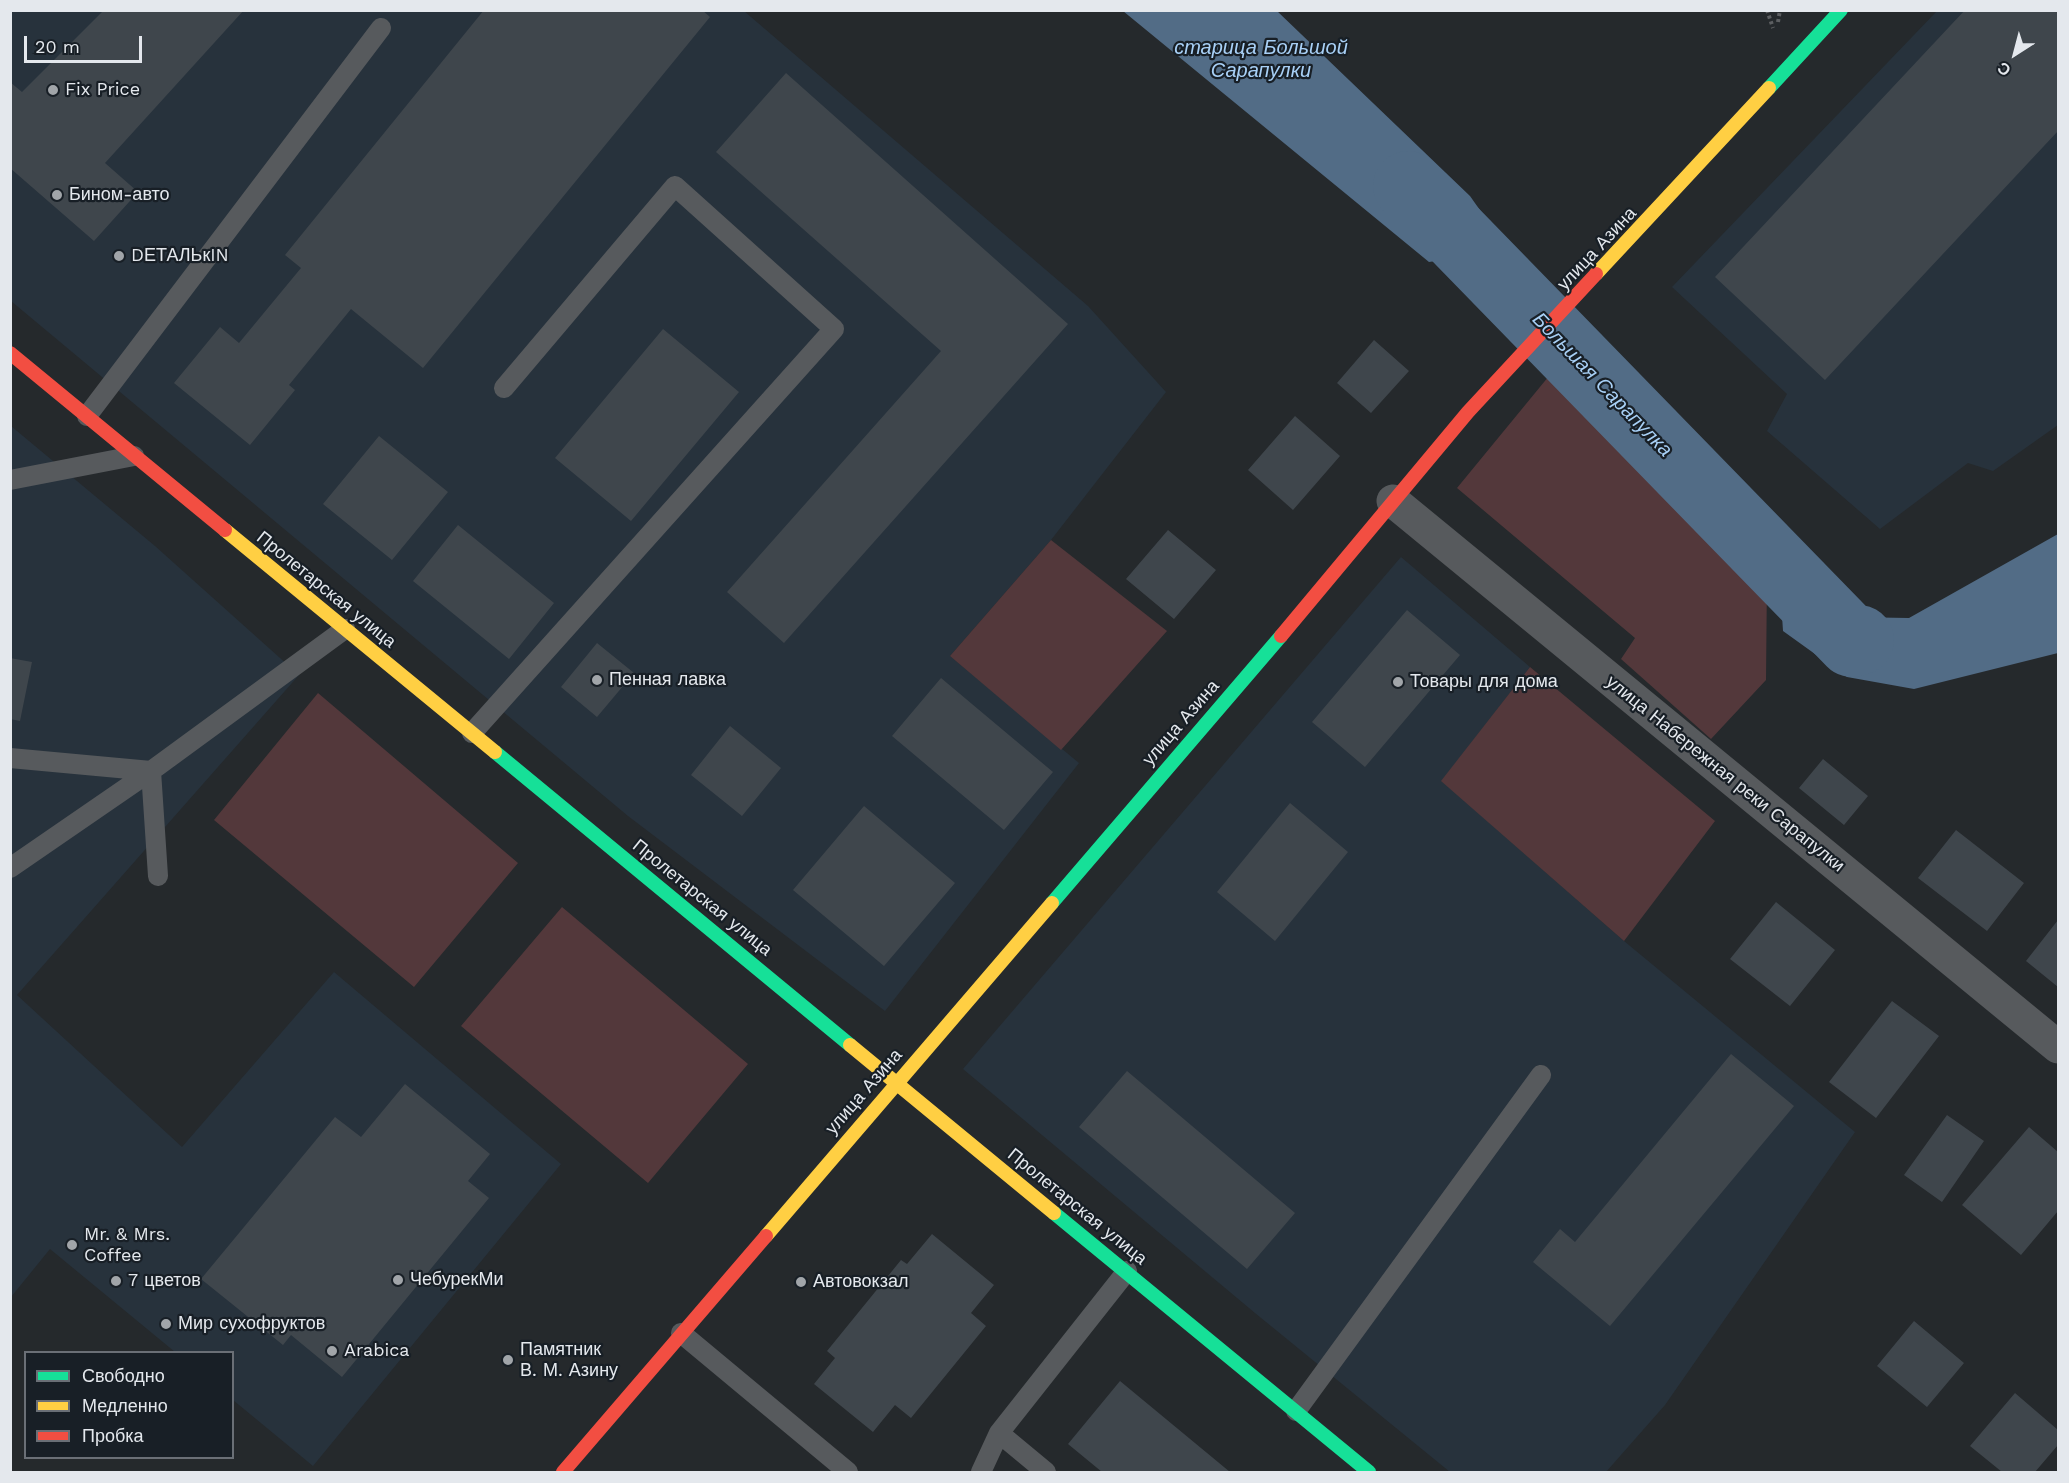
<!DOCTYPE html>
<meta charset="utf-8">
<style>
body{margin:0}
#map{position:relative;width:2069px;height:1483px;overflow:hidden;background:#25292c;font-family:"Work Sans",sans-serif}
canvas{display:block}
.frame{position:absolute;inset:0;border:12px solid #e4e8ed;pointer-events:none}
.legend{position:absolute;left:24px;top:1351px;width:210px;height:108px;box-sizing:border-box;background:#181f26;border:2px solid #6a6f76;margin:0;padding:8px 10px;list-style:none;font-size:18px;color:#e4e8ed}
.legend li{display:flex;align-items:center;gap:12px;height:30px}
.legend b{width:30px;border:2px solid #6a6f76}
.north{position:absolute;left:1985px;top:24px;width:60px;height:60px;-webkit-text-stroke:4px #181f26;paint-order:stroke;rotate:216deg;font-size:16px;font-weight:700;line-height:24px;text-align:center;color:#e4e8ed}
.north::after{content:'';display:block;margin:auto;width:21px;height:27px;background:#e4e8ed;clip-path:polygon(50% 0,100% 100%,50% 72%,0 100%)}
.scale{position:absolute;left:24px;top:36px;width:118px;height:27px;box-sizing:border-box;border:3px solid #e4e8ed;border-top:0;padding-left:8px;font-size:18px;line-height:21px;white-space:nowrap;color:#e4e8ed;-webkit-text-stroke:4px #181f26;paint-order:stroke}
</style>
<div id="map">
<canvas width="2069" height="1483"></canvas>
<div class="frame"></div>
<ul class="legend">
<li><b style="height:8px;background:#16e098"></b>Свободно</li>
<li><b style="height:8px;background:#ffcf43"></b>Медленно</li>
<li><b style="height:8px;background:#f24e42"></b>Пробка</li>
</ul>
<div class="north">С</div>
<div class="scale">20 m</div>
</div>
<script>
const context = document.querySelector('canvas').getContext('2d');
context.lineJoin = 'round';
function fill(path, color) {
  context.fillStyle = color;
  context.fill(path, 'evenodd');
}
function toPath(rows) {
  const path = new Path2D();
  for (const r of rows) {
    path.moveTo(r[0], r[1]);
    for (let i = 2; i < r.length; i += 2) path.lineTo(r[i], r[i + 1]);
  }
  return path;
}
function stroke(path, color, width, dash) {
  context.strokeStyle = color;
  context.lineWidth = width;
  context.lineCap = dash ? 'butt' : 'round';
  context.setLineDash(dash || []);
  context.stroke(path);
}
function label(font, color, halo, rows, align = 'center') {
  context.font = font + ' "Work Sans",sans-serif';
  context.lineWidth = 4.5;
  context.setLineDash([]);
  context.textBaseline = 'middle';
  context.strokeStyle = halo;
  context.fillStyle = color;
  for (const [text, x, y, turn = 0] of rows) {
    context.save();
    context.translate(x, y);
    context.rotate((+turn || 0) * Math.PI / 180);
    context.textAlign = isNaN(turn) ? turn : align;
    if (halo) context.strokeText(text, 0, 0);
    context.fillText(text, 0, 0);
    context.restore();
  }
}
fill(toPath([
 [10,11,744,11,1088,306,1166,392,1051,540,950,656,1079,763,885,1011,628,816,11,301],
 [1937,11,2058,11,2058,425,1993,471,1968,463,1880,529,1767,431,1787,394,1672,287],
 [11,426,155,546,299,675,17,995,182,1147,334,972,561,1164,313,1466,233,1400,232,1352,175,1352,50,1249,11,1297],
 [1401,557,1530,667,1442,781,1624,941,1855,1132,1665,1405,1606,1472,1450,1472,1255,1313,963,1069]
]), '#27323c');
fill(toPath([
 [1558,365,1767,577,1766,680,1711,739,1621,659,1635,638,1457,488],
 [1051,540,1167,631,1061,750,950,656],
 [1530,667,1715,821,1624,941,1441,781],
 [318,693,518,863,414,987,214,820],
 [562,907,748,1064,648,1183,461,1026]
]), '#53383b');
fill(toPath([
 [1123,11,1277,11,1470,196,1508,250,1429,262],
 [2058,534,2058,653,1914,689,1847,677,1783,631,1780,585,1805,567,1849,617,1909,618]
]), '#526c86');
stroke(toPath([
 [1408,186,1852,642,1859,640]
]), '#526c86', 70);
fill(toPath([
 [104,10,244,10,105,163,138,192,94,241,10,168,10,82,22,92],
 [484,10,702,10,710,17,423,368,351,309,289,385,295,390,250,445,174,383,220,327,239,343,301,268,285,255],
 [1965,10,2058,10,2058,131,1825,380,1715,277],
 [786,73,1068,324,784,643,727,592,941,351,716,152],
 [663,329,739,392,631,521,555,458],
 [1374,340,1409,371,1371,413,1337,383],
 [1295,416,1340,456,1293,510,1248,470],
 [379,436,448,492,392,560,323,504],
 [458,525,554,603,509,659,413,581],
 [1168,530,1216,570,1174,619,1126,579],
 [1407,610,1460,655,1365,767,1312,722],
 [597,643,634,673,597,717,561,687],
 [10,658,32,662,20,721,10,719],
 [941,678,1053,772,1004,830,892,736],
 [730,726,781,768,742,816,691,775],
 [1823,759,1868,796,1844,825,1799,788],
 [1290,803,1348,852,1275,941,1217,892],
 [864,806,955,883,884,966,793,890],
 [1956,830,2024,883,1987,931,1918,878],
 [1776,902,1835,950,1790,1006,1730,959],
 [2058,920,2058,987,2026,961],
 [1892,1001,1939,1036,1876,1118,1829,1082],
 [1731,1054,1794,1106,1610,1326,1533,1262,1560,1229,1575,1242],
 [1127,1071,1295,1213,1247,1269,1079,1127],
 [405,1084,490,1154,468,1181,489,1198,342,1377,291,1335,283,1345,201,1279,335,1117,361,1137],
 [1947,1115,1984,1141,1942,1202,1904,1175],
 [2029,1127,2058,1152,2058,1211,2021,1255,1962,1205],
 [932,1234,994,1285,971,1313,986,1326,911,1418,895,1405,873,1432,814,1384,835,1358,827,1351,901,1260,907,1264],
 [1914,1321,1964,1363,1927,1407,1877,1366],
 [1120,1381,1230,1472,1102,1472,1068,1444],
 [2015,1393,2058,1430,2058,1445,2035,1472,2002,1472,1970,1446]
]), '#3f464c');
stroke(toPath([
 [1767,10,1773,28],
 [1778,22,1780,10]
]), '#5d5f62', 4, [3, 3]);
stroke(toPath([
 [87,416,381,28],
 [10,480,134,456],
 [472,733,834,329,675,186,504,388],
 [10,758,151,771],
 [10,868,151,771],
 [158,876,151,771,345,629],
 [681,1333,848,1472],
 [1296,1411,1541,1075],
 [999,1433,1046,1472],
 [981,1472,999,1433,1127,1271]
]), '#575a5d', 20);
stroke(toPath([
 [1393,501,2058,1047]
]), '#575a5d', 33);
stroke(toPath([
 [1769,88,1841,10],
 [495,752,850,1045],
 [1052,903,1281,636],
 [1054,1213,1369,1472]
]), '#16e098', 14);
stroke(toPath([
 [1596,274,1769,88],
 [225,530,495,752],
 [850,1045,1054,1213],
 [766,1236,1052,903]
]), '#ffcf43', 14);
stroke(toPath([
 [10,353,225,530],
 [1281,636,1468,412,1596,274],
 [563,1472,766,1236]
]), '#f24e42', 14);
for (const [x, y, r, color] of [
 [53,90,6,"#a1a5a9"],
 [57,195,6,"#a1a5a9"],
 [119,256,6,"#a1a5a9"],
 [597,680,6,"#a1a5a9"],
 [1398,682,6,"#a1a5a9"],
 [72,1245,6,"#a1a5a9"],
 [398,1280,6,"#a1a5a9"],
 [116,1281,6,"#a1a5a9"],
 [801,1282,6,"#a1a5a9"],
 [166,1324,6,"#a1a5a9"],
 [332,1351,6,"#a1a5a9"],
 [508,1360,6,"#a1a5a9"]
]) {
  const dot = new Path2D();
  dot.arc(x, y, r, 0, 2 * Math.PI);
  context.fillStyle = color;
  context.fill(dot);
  stroke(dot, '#181f26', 2);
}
label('18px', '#e4e8ed', '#181f26', [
 ["Fix Price",65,90],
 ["Бином-авто",69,195],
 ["DЕТАЛЬкIN",131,256],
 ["Пенная лавка",609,680],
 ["Товары для дома",1410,682],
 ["Mr. & Mrs.",84,1235],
 ["Coffee",84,1256],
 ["ЧебурекМи",410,1280],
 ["7 цветов",128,1281],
 ["Автовокзал",813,1282],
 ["Мир сухофруктов",178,1324],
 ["Памятник",520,1350],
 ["В. М. Азину",520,1371],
 ["Arabica",344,1351]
], 'left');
label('18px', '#e4e8ed', '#181f26', [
 ["улица Азина",1597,249,-47],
 ["Пролетарская улица",326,590,39],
 ["улица Азина",1181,723,-49],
 ["улица Набережная реки Сарапулки",1725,774,39],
 ["Пролетарская улица",702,898,39],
 ["улица Азина",864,1092,-49],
 ["Пролетарская улица",1077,1207,39]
]);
label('italic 20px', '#a8d0f6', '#181f26', [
 ["старица Большой",1261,48],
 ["Сарапулки",1261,71],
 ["Большая Сарапулка",1602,385,46]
]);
</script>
